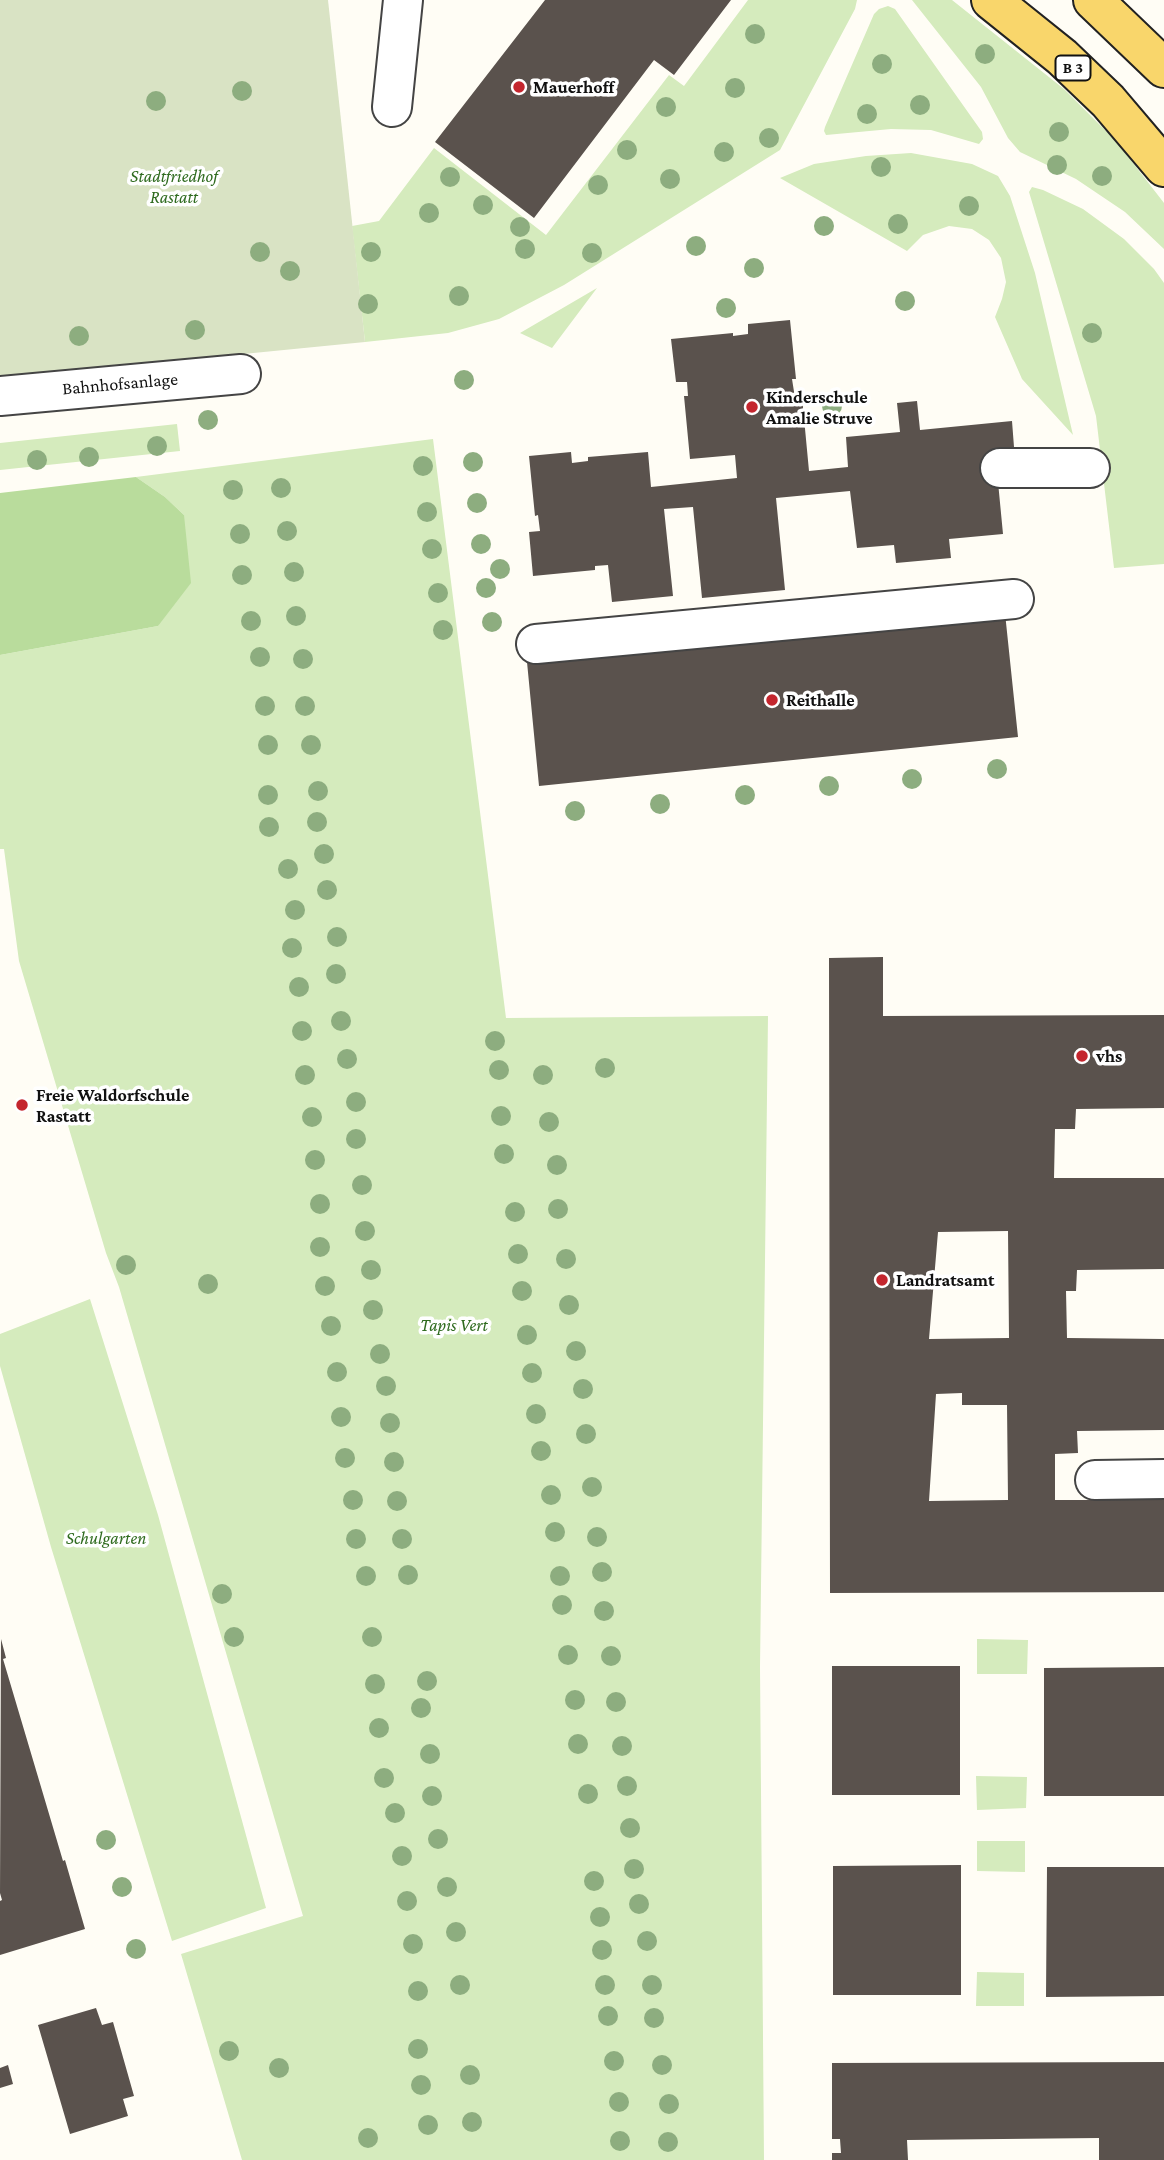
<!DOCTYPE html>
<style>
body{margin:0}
canvas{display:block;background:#fffdf5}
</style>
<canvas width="1164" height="2160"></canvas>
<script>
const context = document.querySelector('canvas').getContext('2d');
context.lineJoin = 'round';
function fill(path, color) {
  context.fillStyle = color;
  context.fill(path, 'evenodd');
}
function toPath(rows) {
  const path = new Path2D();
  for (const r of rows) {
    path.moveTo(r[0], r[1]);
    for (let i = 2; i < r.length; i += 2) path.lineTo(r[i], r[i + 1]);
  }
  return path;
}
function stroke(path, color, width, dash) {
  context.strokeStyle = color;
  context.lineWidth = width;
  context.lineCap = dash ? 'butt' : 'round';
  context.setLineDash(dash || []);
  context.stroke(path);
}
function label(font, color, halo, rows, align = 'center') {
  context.font = font + ' "Crimson Pro",serif';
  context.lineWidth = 7;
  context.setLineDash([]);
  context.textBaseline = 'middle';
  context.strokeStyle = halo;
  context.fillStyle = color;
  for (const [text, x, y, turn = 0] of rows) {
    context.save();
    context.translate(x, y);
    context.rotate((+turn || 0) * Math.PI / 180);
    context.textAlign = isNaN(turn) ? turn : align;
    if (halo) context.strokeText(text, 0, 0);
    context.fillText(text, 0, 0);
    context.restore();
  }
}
fill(toPath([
 [748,0,857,0,855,9,780,150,564,285,499,319,448,333,365,342,352,226,379,221,434,148,546,235,669,75,684,86],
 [912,0,952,0,1064,89,1116,141,1164,203,1164,249,1125,212,1076,179,1020,152,1008,138,981,87],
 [888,6,895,9,982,132,983,139,979,144,931,130,891,129,826,135,824,131,825,127,874,14,879,9],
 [911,153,972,164,998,176,1010,196,1035,273,1073,435,1022,379,995,317,1002,299,1006,282,1001,258,989,240,972,229,949,226,923,235,907,251,780,178,814,164,866,156],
 [1032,187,1043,190,1083,209,1124,239,1154,269,1164,283,1164,564,1114,568,1096,416,1029,192],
 [597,288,552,348,520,333],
 [177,424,180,451,0,470,0,443],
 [433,439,506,1018,768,1016,760,1667,764,2160,242,2160,181,1954,303,1916,119,1287,106,1253,19,961,4,849,0,849,0,655,158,626,184,515,165,497,136,477],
 [90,1299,158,1515,266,1908,172,1941,51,1547,0,1366,0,1334],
 [977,1639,1028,1640,1027,1674,977,1674],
 [976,1776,1027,1777,1026,1808,977,1810],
 [977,1841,1025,1841,1025,1872,977,1871],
 [977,1972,1024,1973,1024,2006,976,2006]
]), '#d5ebbd');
fill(toPath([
 [136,477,165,497,184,515,191,583,158,626,0,655,0,493]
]), '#b9dc9c');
fill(toPath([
 [0,0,328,0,365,342,0,378]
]), '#d9e3c4');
fill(toPath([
 [545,0,731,0,674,75,654,60,534,218,435,142],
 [790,320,796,379,792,379,795,398,802,397,809,471,848,467,846,437,900,432,897,403,917,401,920,430,1012,421,1015,460,998,482,1003,534,949,539,951,558,896,563,894,545,857,548,850,491,776,498,785,590,702,598,693,507,664,509,673,596,612,602,608,565,595,566,595,570,533,576,529,532,540,531,538,515,535,516,529,456,571,452,572,463,588,461,588,457,648,452,651,487,737,478,735,455,690,459,684,396,688,396,687,382,676,382,671,339,733,333,733,336,748,334,748,324],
 [1005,613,1018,737,539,786,527,662],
 [883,957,883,1016,1164,1015,1164,1108,1076,1109,1075,1129,1055,1129,1054,1178,1164,1178,1164,1269,1077,1270,1076,1291,1066,1291,1067,1338,1164,1339,1164,1430,1077,1431,1078,1453,1055,1454,1055,1500,1164,1500,1164,1592,830,1593,829,958],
 [1008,1231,1009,1338,929,1339,938,1232],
 [962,1393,962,1405,1007,1405,1008,1500,929,1501,936,1394],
 [1,1639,6,1658,3,1659,63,1861,65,1860,85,1929,0,1955,0,1901,2,1900,0,1893],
 [832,1666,960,1666,960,1795,832,1795],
 [1164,1667,1164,1796,1044,1796,1044,1668],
 [961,1865,961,1995,833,1995,833,1866],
 [1047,1867,1164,1867,1164,1996,1046,1997],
 [96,2008,102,2025,113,2022,134,2096,123,2099,128,2116,70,2134,38,2025],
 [1164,2062,1164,2160,1099,2160,1099,2138,907,2140,908,2160,832,2160,832,2153,841,2153,840,2139,832,2139,832,2063],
 [8,2065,13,2084,0,2088,0,2068]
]), '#5a524d');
const minor = toPath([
 [392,107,403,0],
 [0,396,241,374],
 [1000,468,1090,468],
 [536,644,1014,599],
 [1095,1480,1164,1479]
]);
const major = toPath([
 [991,0,1062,57,1108,101,1164,167],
 [1093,0,1164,68]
]);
stroke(minor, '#444', 42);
stroke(major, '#222', 42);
stroke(minor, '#fff', 38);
stroke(major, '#f9d66b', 38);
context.fillStyle = '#8dad7f';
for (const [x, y] of [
 [755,34],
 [985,54],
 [882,64],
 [735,88],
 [242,91],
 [156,101],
 [920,105],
 [666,107],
 [867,114],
 [1059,132],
 [769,138],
 [627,150],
 [724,152],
 [1057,165],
 [881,167],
 [1102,176],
 [450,177],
 [670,179],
 [598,185],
 [483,205],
 [969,206],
 [429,213],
 [898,224],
 [824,226],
 [520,227],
 [696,246],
 [525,249],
 [260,252],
 [371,252],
 [592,253],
 [754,268],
 [290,271],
 [459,296],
 [905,301],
 [368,304],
 [726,308],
 [195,330],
 [1092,333],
 [79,336],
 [464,380],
 [832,406],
 [208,420],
 [157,446],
 [89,457],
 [37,460],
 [473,462],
 [423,466],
 [281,488],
 [233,490],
 [477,503],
 [427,512],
 [287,531],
 [240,534],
 [481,544],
 [432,549],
 [500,569],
 [294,572],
 [242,575],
 [486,588],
 [438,593],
 [296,616],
 [251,621],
 [492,622],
 [443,630],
 [260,657],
 [303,659],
 [265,706],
 [305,706],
 [268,745],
 [311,745],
 [997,769],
 [912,779],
 [829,786],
 [318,791],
 [268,795],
 [745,795],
 [660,804],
 [575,811],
 [317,822],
 [269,827],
 [324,854],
 [288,869],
 [327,890],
 [295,910],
 [337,937],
 [292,948],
 [336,974],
 [299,987],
 [341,1021],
 [302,1031],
 [495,1041],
 [347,1059],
 [605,1068],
 [499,1070],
 [305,1075],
 [543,1075],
 [356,1102],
 [501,1116],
 [312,1117],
 [549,1122],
 [356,1139],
 [504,1154],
 [315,1160],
 [557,1165],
 [362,1185],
 [320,1204],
 [558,1209],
 [515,1212],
 [365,1231],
 [320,1247],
 [518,1254],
 [566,1259],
 [126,1265],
 [371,1270],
 [208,1284],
 [325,1286],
 [522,1291],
 [569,1305],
 [373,1310],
 [331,1326],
 [527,1335],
 [576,1351],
 [380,1354],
 [337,1372],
 [532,1373],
 [386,1386],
 [583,1389],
 [536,1414],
 [341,1417],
 [390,1423],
 [586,1434],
 [541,1451],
 [345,1458],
 [394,1462],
 [592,1487],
 [551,1495],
 [353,1500],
 [397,1501],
 [555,1532],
 [597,1537],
 [356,1539],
 [402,1539],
 [602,1572],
 [408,1575],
 [366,1576],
 [560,1576],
 [222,1594],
 [562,1605],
 [604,1611],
 [234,1637],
 [372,1637],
 [568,1655],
 [611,1656],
 [427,1681],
 [375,1684],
 [575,1700],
 [616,1702],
 [421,1708],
 [379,1728],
 [578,1744],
 [622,1746],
 [430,1754],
 [384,1778],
 [627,1786],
 [588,1794],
 [432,1796],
 [395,1813],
 [630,1828],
 [438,1839],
 [106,1840],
 [402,1856],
 [634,1869],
 [594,1881],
 [122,1887],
 [447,1887],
 [407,1901],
 [639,1904],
 [600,1917],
 [456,1932],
 [647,1941],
 [413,1944],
 [136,1949],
 [602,1950],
 [460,1985],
 [605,1985],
 [652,1985],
 [418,1991],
 [608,2016],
 [654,2018],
 [418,2049],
 [229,2051],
 [614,2061],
 [662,2065],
 [279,2068],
 [470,2075],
 [421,2085],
 [619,2102],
 [669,2104],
 [472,2122],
 [428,2125],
 [368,2138],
 [620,2141],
 [668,2142]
]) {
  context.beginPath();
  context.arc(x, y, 10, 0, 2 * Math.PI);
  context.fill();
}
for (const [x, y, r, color] of [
 [519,87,7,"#c4262e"],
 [752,407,7,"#c4262e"],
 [772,700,7,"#c4262e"],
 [1082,1056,7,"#c4262e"],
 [22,1105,7,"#c4262e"],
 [882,1280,7,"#c4262e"]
]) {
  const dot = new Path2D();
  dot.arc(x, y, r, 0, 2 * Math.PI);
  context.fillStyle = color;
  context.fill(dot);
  stroke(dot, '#fff', 2.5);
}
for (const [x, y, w] of [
 [1073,68,35]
]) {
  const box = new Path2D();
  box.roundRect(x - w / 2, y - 12.5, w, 25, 5);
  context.fillStyle = '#fff';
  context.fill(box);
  stroke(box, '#111', 2);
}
label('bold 16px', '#111', null, [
 ["B 3",1073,68]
]);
label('bold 18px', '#111', '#fff', [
 ["Mauerhoff",533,87],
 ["Kinderschule",766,397],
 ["Amalie Struve",766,418],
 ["Reithalle",786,700],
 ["vhs",1096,1056],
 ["Freie Waldorfschule",36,1095],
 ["Rastatt",36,1116],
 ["Landratsamt",896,1280]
], 'left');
label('italic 18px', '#2f6b1f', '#fff', [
 ["Stadtfriedhof",174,176],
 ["Rastatt",174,197],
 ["Tapis Vert",454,1325],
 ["Schulgarten",106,1538]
]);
label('18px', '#111', '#fff', [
 ["Bahnhofsanlage",120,384,-5]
]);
</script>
